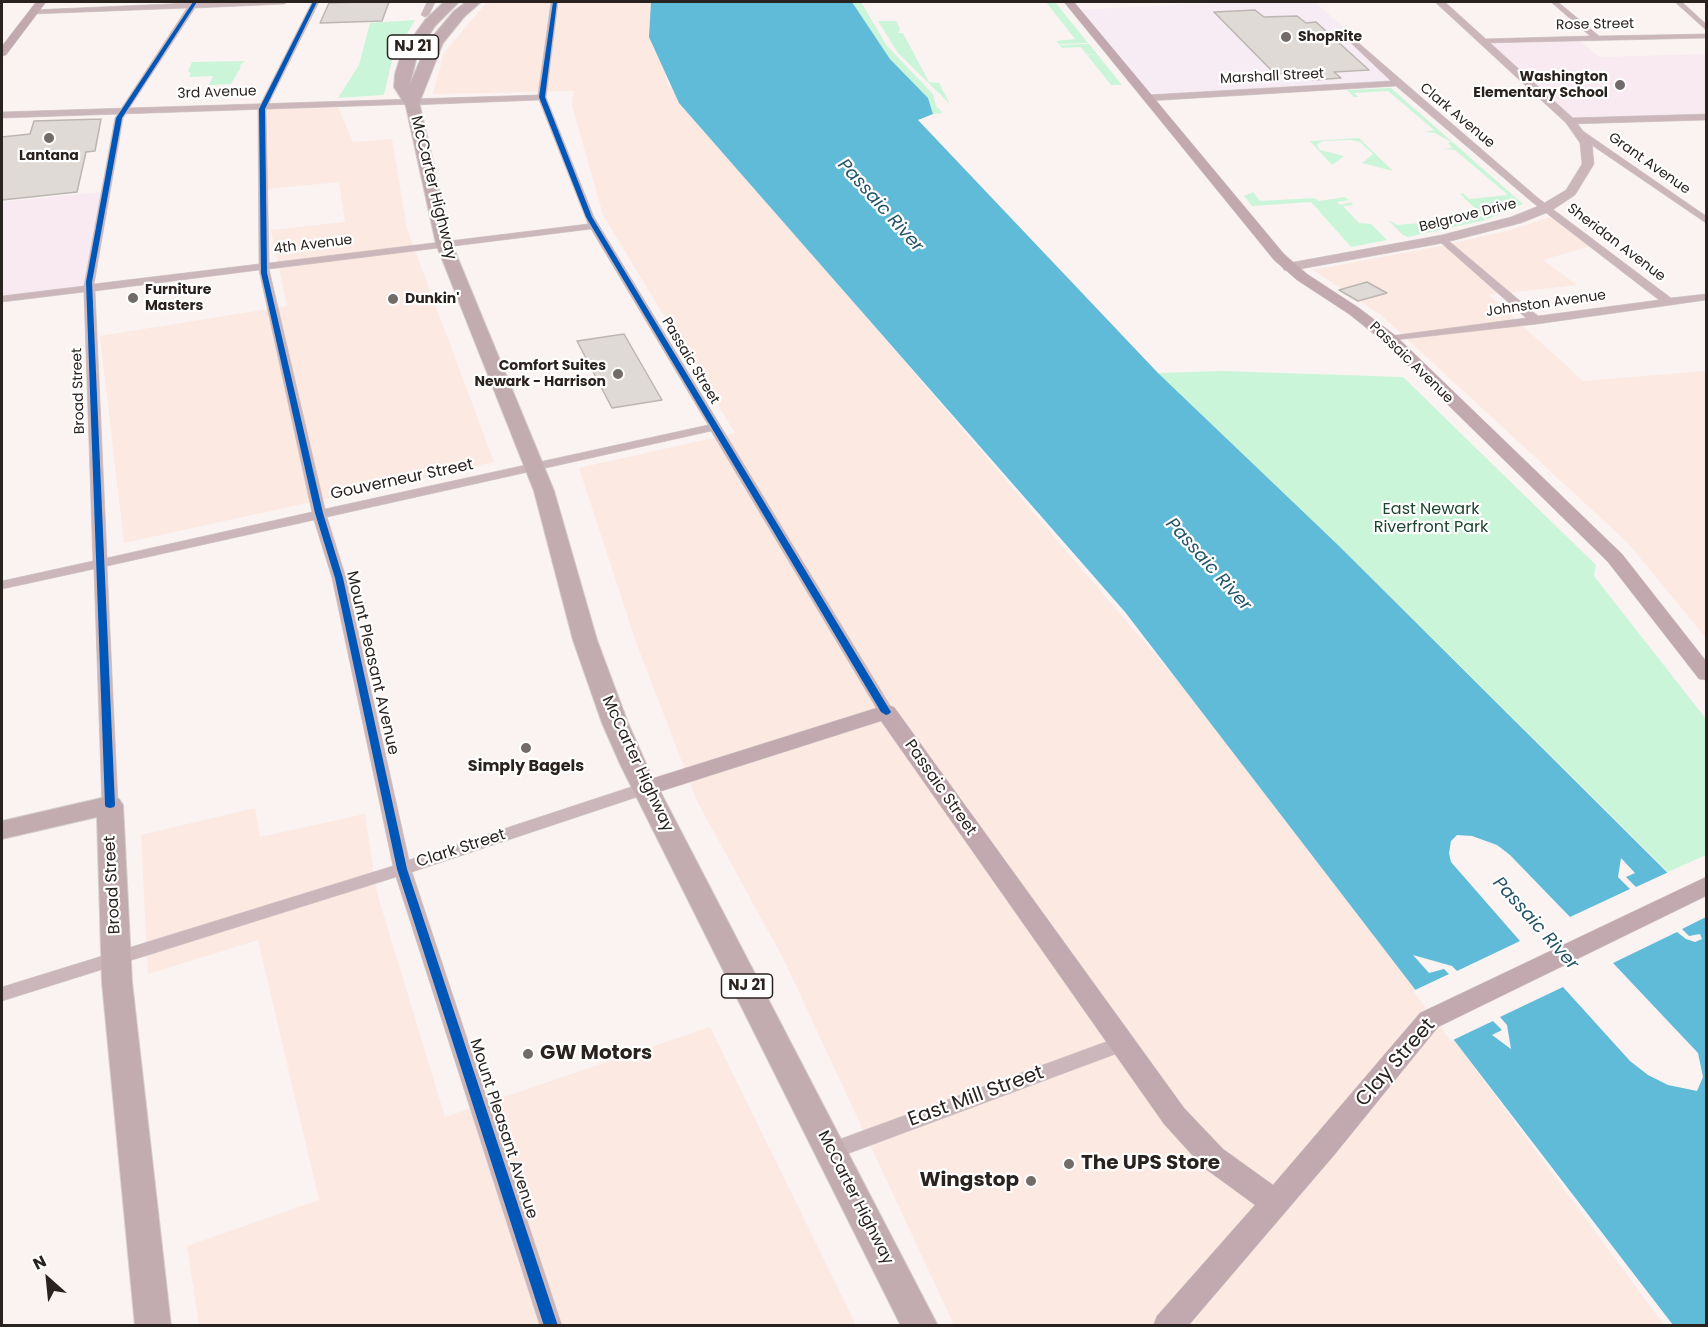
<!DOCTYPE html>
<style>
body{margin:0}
#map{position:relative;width:1708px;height:1327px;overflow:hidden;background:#faf3f1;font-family:Poppins,sans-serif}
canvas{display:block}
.frame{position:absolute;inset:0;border:3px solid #29221f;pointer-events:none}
.north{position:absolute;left:18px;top:1249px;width:60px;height:60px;-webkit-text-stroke:4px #fff;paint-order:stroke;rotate:333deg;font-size:16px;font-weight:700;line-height:24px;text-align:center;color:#29221f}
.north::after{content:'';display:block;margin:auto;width:21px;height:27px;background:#29221f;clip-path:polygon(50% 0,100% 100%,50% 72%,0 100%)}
</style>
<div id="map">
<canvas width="1708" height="1327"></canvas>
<div class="frame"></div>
<div class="north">N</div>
</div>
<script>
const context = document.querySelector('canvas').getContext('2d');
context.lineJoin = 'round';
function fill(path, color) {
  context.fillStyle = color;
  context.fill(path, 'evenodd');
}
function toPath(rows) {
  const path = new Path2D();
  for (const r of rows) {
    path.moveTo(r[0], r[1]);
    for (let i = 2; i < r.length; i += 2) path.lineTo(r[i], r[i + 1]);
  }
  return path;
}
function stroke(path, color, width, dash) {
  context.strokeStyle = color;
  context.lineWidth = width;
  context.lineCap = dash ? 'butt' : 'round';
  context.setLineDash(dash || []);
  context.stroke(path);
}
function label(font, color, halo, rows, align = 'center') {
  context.font = font + ' Poppins,sans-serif';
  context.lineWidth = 4.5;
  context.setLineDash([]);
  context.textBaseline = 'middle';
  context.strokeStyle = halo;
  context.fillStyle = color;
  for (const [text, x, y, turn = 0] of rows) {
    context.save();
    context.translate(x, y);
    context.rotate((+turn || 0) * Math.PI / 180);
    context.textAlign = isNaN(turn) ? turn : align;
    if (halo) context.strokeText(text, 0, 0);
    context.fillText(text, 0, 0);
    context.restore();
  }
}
fill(toPath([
 [1236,2,1315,2,1349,32,1351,42,1402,84,1150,98,1076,10]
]), '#f7ebf4');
fill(toPath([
 [487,2,651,2,667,84,1210,719,1434,1013,1664,1325,954,1325,784,960,697,801,636,642,579,468,735,433,603,215,572,105,574,91,433,94,444,53],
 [337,105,353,142,392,139,407,229,494,462,124,543,100,336,287,306,271,230,345,222,339,182,268,189,267,108],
 [1551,217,1597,244,1543,260,1577,285,1489,295,1583,381,1706,371,1706,638,1627,542,1380,314,1313,270,1441,246,1510,230],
 [255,808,260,837,365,814,377,893,445,1117,710,1027,856,1325,199,1325,187,1246,319,1200,258,940,148,974,141,835]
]), '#fbe9e2');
fill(toPath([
 [1579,40,1600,57,1706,54,1706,113,1572,119,1484,42],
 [101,192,85,288,2,299,2,202]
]), '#f9eaf2');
fill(toPath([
 [852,2,861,2,887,46,933,94,936,106,943,113,933,114,928,98,890,59],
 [1046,2,1055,2,1088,43,1059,44,1056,41,1075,39],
 [415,20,392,60,384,95,338,98,359,65,370,23],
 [878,21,896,21,900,29,898,33,903,33,929,82,939,83,950,104,898,53],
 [1089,44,1097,54,1122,85,1111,85,1087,55,1095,54,1086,54,1081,47,1062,48,1059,45],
 [245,61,239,66,241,67,231,84,209,85,213,76,189,77,191,73,188,71,192,62],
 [1391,88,1523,204,1488,219,1484,217,1460,194,1463,193,1469,199,1508,195,1455,150,1444,149,1452,148,1448,143,1451,142,1435,133,1425,132,1434,130,1388,91,1354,93,1358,97,1354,97,1347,90],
 [1359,138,1393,171,1362,163,1373,154,1360,142,1351,140,1322,141,1317,145,1320,150,1344,156,1332,165,1310,141],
 [1253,192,1260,201,1314,198,1319,201,1345,197,1349,200,1337,202,1340,205,1351,202,1353,205,1343,206,1359,223,1371,224,1387,240,1351,247,1311,202,1252,206,1244,196],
 [1478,214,1486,220,1408,237,1403,235,1388,220,1397,225,1408,224,1469,220,1466,215],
 [1222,371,1403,377,1596,565,1594,576,1706,719,1706,855,1668,872,1338,545,1158,373]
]), '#cbf5d9');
fill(toPath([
 [651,2,852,2,890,59,928,98,933,114,918,120,1158,373,1338,545,1706,911,1706,1325,1673,1325,1125,612,679,103,649,37]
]), '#60bbd9');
fill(toPath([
 [1457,835,1472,836,1497,845,1510,855,1570,917,1630,889,1618,877,1621,858,1635,873,1626,877,1636,887,1671,871,1706,907,1706,917,1682,929,1689,936,1700,934,1702,939,1695,942,1686,939,1677,932,1613,963,1698,1053,1703,1077,1697,1091,1668,1085,1648,1075,1630,1061,1563,987,1500,1017,1507,1025,1511,1049,1492,1035,1502,1030,1493,1021,1451,1041,1413,991,1449,974,1444,969,1429,973,1413,955,1452,966,1457,971,1520,941,1451,862,1449,853,1451,841]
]), '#faf3f1');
const building = toPath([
 [360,2,389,2,382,21,320,23,329,3,360,2],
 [1255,10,1264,17,1297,16,1306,23,1316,22,1369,70,1334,72,1341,78,1313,80,1305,72,1275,74,1214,12,1255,10],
 [101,119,95,151,86,152,77,192,2,200,2,137,30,134,34,121,101,119],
 [1367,282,1387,293,1358,301,1339,290,1367,282],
 [624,334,662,400,612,408,577,341,624,334]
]);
fill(building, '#dfdad6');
stroke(building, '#bcb6b3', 1.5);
const minor = toPath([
 [192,2,288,2,284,4,195,8,123,118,94,284,259,264,258,109,312,2,319,2,266,109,269,263,588,224,539,100,412,105,408,102,412,99,538,95,551,2,558,2,546,97,594,217,894,712,886,717,881,716,711,431,327,517,346,578,409,860,640,784,646,782,652,784,654,788,652,792,412,872,562,1326,540,1326,396,877,2,1001,2,987,393,866,332,578,314,520,107,566,118,805,116,809,110,811,104,809,102,805,94,569,2,589,2,581,93,561,84,292,2,302,2,296,84,286,115,118,187,8,32,14,28,12,32,10,190,3,192,2],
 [591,229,708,425,325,509,269,269,591,229],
 [259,270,312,512,107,558,95,291,259,270],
 [427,2,435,2,429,15,425,17,421,15,427,2],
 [1551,2,1558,2,1599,36,1706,34,1706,38,1483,43,1479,41,1483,39,1590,36,1551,2],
 [1675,2,1682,2,1706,24,1706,30,1675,2],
 [1354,39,1538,198,1671,298,1706,294,1706,300,1537,324,1386,341,1386,337,1390,336,1526,318,1439,241,1438,239,1443,236,1538,316,1659,300,1532,202,1396,86,1147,101,1143,98,1147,95,1391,81,1351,43,1350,41,1354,39],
 [1706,114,1706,120,1570,124,1566,121,1570,118,1706,114],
 [1574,129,1580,129,1706,216,1706,223,1574,133,1574,129],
 [1122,1036,1129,1039,1132,1044,1129,1049,831,1160,824,1157,821,1151,824,1145,1122,1036]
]);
const tertiary = toPath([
 [1435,2,1445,2,1574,119,1592,143,1594,164,1575,195,1551,211,1521,223,1443,243,1289,271,1284,270,1282,267,1284,264,1289,263,1442,235,1511,217,1541,205,1566,190,1582,164,1580,143,1566,123,1435,2],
 [412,99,418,102,416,104,2,118,2,112,412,99]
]);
const secondary = toPath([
 [36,2,46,2,6,55,2,56,2,46,36,2],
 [1064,2,1074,2,1284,254,1307,274,1359,308,1396,336,1622,554,1706,661,1706,680,1699,679,1608,562,1384,342,1349,314,1297,280,1274,260,1064,2],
 [886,705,894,707,1184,1108,1223,1149,1273,1185,1420,1013,1706,877,1706,896,1438,1027,1335,1154,1188,1326,1153,1326,1157,1316,1255,1205,1203,1167,1164,1124,881,721,646,796,638,793,635,788,638,783,886,705]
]);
const primary = toPath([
 [412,98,419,102,452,244,554,491,597,640,628,723,647,766,938,1326,901,1326,621,766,602,723,573,640,534,491,436,244,405,102,412,98],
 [110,796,119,799,123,805,132,982,171,1326,135,1326,102,982,97,817,2,839,2,821,110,796]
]);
const motorway = toPath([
 [444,2,459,2,435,26,418,52,410,84,428,42,454,11,466,2,481,2,464,17,443,43,418,106,406,106,394,87,395,74,402,52,425,20,444,2]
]);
stroke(minor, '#d4cecc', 1);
stroke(tertiary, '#d4cecc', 1);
stroke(secondary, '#d4cecc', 1);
stroke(primary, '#d4cecc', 2);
stroke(motorway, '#d4cecc', 2);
fill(minor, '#cbb7bb');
fill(tertiary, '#cbb7bb');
fill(secondary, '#c2a9af');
fill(primary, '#c3acb0');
fill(motorway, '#c4acb3');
fill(toPath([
 [193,2,197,2,122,118,92,282,115,805,114,807,110,808,106,807,105,805,86,282,116,118,193,2],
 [313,2,317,2,265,109,267,273,323,513,343,578,407,869,558,1326,544,1326,397,869,335,578,315,513,261,273,259,109,313,2],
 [553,2,557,2,545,97,592,217,891,712,889,714,886,715,881,712,586,217,539,97,553,2]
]), '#0057b8');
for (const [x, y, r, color] of [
 [1286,37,6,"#726b68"],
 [1620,85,6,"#726b68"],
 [49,138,6,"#726b68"],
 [133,298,6,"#726b68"],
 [393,299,6,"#726b68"],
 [618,374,6,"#726b68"],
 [526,748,6,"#726b68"],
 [528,1054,6,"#726b68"],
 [1069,1164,6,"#726b68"],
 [1031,1181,6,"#726b68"]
]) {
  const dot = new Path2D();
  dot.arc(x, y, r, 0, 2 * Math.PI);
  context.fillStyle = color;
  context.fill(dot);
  stroke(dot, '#fff', 2);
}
label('14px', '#29221f', '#fff', [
 ["Rose Street",1595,25,-1],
 ["Marshall Street",1272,77,-3],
 ["3rd Avenue",217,93,-2],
 ["Clark Avenue",1457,116,40],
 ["Grant Avenue",1649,164,35],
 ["Belgrove Drive",1468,216,-14],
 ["Sheridan Avenue",1616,243,37],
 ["4th Avenue",313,245,-7],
 ["Johnston Avenue",1546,304,-8],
 ["Passaic Street",690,361,59],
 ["Passaic Avenue",1411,363,44],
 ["Broad Street",79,391,-92]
]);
label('bold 14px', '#29221f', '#fff', [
 ["ShopRite",1298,37],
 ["Washington",1608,77,"right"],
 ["Elementary School",1608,93,"right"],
 ["Lantana",49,156,"center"],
 ["Furniture",145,290],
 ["Masters",145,306],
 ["Dunkin'",405,299],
 ["Comfort Suites",606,366,"right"],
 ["Newark - Harrison",606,382,"right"]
], 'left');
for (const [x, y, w] of [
 [413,47,51],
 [747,986,51]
]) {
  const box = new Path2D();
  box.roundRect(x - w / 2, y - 12, w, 24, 4.5);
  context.fillStyle = '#fff';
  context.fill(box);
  stroke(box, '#29221f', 1.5);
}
label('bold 15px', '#29221f', null, [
 ["NJ 21",413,47],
 ["NJ 21",747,986]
]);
label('16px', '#29221f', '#fff', [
 ["McCarter Highway",433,188,76],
 ["Gouverneur Street",402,480,-12],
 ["Mount Pleasant Avenue",372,663,77],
 ["McCarter Highway",637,764,65],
 ["Passaic Street",940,788,55],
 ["Clark Street",461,849,-18],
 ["Broad Street",113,885,-93],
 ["Mount Pleasant Avenue",503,1129,72],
 ["McCarter Highway",855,1198,63]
]);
label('16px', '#1c462f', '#fff', [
 ["East Newark",1431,510],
 ["Riverfront Park",1431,528]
]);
label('bold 16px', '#29221f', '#fff', [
 ["Simply Bagels",526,767]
]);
label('italic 18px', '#225366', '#fff', [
 ["Passaic River",880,206,48],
 ["Passaic River",1208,565,48],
 ["Passaic River",1535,924,48]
]);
label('bold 20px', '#29221f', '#fff', [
 ["GW Motors",540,1054],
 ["The UPS Store",1081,1164],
 ["Wingstop",1019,1181,"right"]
], 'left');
label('20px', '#29221f', '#fff', [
 ["Clay Street",1396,1063,-49],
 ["East Mill Street",976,1097,-20]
]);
</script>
